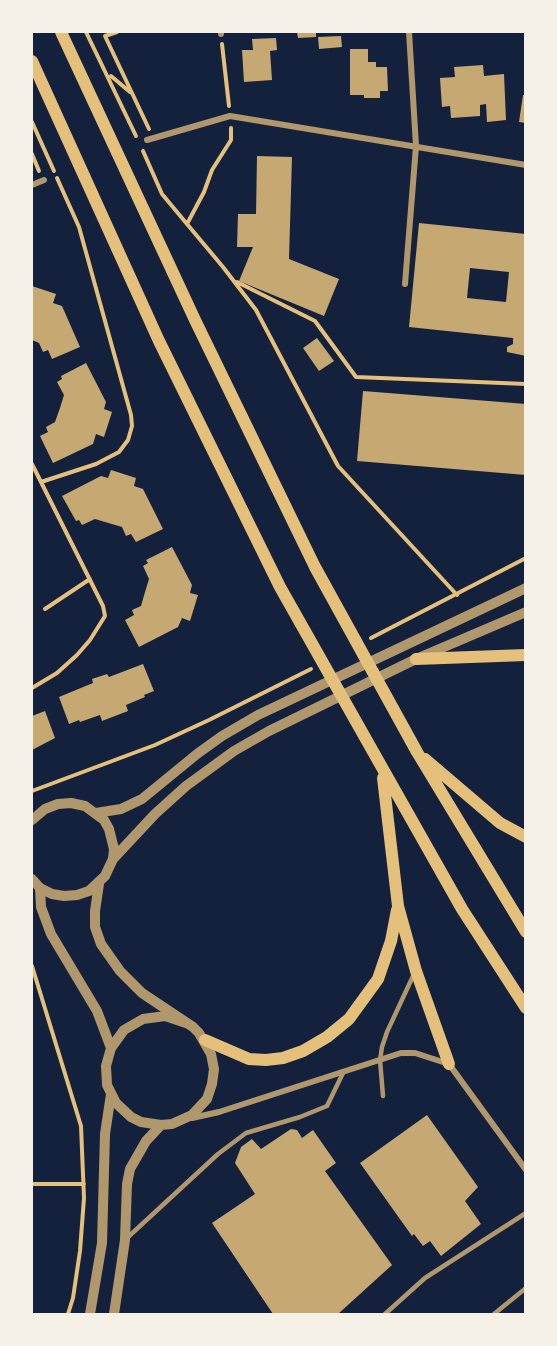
<!DOCTYPE html>
<style>
body{margin:0}
#map{position:relative;width:557px;height:1346px;overflow:hidden;background:#14213d;font-family:Ubuntu,sans-serif}
canvas{display:block}
.frame{position:absolute;inset:0;border:33px solid #f6f1e7;pointer-events:none}
</style>
<div id="map">
<canvas width="557" height="1346"></canvas>
<div class="frame"></div>
</div>
<script>
const context = document.querySelector('canvas').getContext('2d');
context.lineJoin = 'round';
function fill(path, color) {
  context.fillStyle = color;
  context.fill(path, 'evenodd');
}
function toPath(rows) {
  const path = new Path2D();
  for (const r of rows) {
    path.moveTo(r[0], r[1]);
    for (let i = 2; i < r.length; i += 2) path.lineTo(r[i], r[i + 1]);
  }
  return path;
}
function stroke(path, color, width, dash) {
  context.strokeStyle = color;
  context.lineWidth = width;
  context.lineCap = dash ? 'butt' : 'round';
  context.setLineDash(dash || []);
  context.stroke(path);
}
fill(toPath([
 [297,32,316,32,316,37,298,38],
 [341,36,342,47,319,49,318,37],
 [276,38,277,50,270,51,272,80,244,82,242,50,253,50,252,39],
 [350,49,368,49,368,62,376,62,376,67,387,67,388,91,380,91,380,98,364,98,364,95,350,95],
 [483,65,484,76,504,74,506,120,487,122,486,104,480,105,480,116,451,118,450,106,442,107,440,78,455,77,454,67],
 [523,95,526,95,526,123,519,122],
 [257,156,292,157,289,259,339,279,324,316,239,281,253,247,237,247,238,214,256,214],
 [419,223,526,234,526,356,507,352,507,347,513,344,513,338,409,327],
 [470,268,509,272,506,302,467,298],
 [32,286,56,294,53,303,62,306,80,347,52,359,48,350,43,352,39,343,32,340],
 [317,338,334,361,319,371,303,348],
 [86,363,106,402,104,409,112,412,104,437,96,434,93,444,53,463,40,436,48,432,46,427,55,422,60,408,64,395,57,382,62,379,61,376],
 [363,391,526,404,526,475,357,461],
 [111,470,136,478,134,486,143,489,163,529,136,542,131,534,126,536,122,527,95,519,82,525,79,520,76,521,62,496,101,476,108,478],
 [172,547,192,585,190,593,198,595,190,621,182,618,178,627,139,647,125,620,134,615,132,610,141,606,145,592,149,579,143,566,148,563,146,560],
 [143,664,154,691,144,695,145,697,126,705,128,711,102,721,100,715,80,722,79,720,69,724,59,697,93,683,92,679,107,674,109,677],
 [45,711,55,738,32,750,32,716],
 [427,1115,478,1187,465,1201,481,1224,441,1256,430,1241,423,1246,414,1234,412,1236,360,1163],
 [291,1129,297,1130,302,1138,313,1130,336,1163,325,1171,392,1265,338,1314,273,1314,212,1223,255,1194,235,1163,241,1147,252,1139,261,1149]
]), '#c6a872');
stroke(toPath([
 [86,32,136,136],
 [117,32,105,36,149,129],
 [222,44,229,106],
 [111,76,130,92],
 [32,122,54,171],
 [231,128,231,140,212,170,204,192,187,224,223,267,256,310,338,466,457,595],
 [143,151,162,194,187,224],
 [32,154,39,171],
 [237,282,315,321,356,377,526,384],
 [32,464,103,606,105,616,90,640,77,655,57,673,32,688],
 [41,482,96,464,119,452,128,440,132,426,131,415,79,227,57,178],
 [45,609,90,579],
 [371,638,526,558],
 [32,791,155,745,209,720,311,669],
 [32,966,81,1126,84,1198,80,1251,73,1298,68,1314],
 [32,1184,84,1184]
]), '#e5c07b', 4);
stroke(toPath([
 [383,1096,380,1060,382,1047,387,1032,414,974],
 [127,1238,218,1154,246,1133,300,1117,327,1106,343,1073],
 [385,1314,425,1278,526,1213],
 [494,1314,526,1288]
]), '#b1986c', 4.5);
stroke(toPath([
 [221,32,221,34],
 [147,140,230,116,526,165],
 [32,185,44,180],
 [405,284,416,146,409,32],
 [192,1118,219,1112,401,1053,415,1053,449,1064,526,1170]
]), '#b1986c', 6);
stroke(toPath([
 [96,813,121,809,142,799,197,754,222,736,258,715,526,588],
 [32,820,45,809,58,804,71,803,85,806,104,820,109,829,114,849,113,859,105,876,89,891,77,895,64,896,52,894,40,888,32,879],
 [113,859,155,814,186,786,234,751,269,731,416,659,526,612],
 [99,884,95,911,95,927,101,944,120,971,142,993,193,1027,199,1033,211,1054,214,1069,212,1084,207,1099,192,1115,172,1124,161,1125,141,1122,131,1117,116,1103,107,1085,106,1066,111,1048,124,1030,143,1019,165,1016,186,1023],
 [40,888,41,907,51,934,97,1011,111,1048],
 [90,1314,102,1243,105,1134,111,1094],
 [114,1314,125,1240,127,1184,130,1169,146,1141,161,1125]
]), '#b1986c', 10);
stroke(toPath([
 [61,32,195,320,315,567,417,752,526,932],
 [32,61,159,341,280,587,462,909,526,1008],
 [416,659,526,655],
 [425,759,500,823,526,837],
 [383,778,398,906,416,971,449,1064],
 [205,1040,249,1059,266,1060,283,1058,303,1051,327,1037,349,1019,378,979,391,941,397,910]
]), '#e5c07b', 12);
</script>
